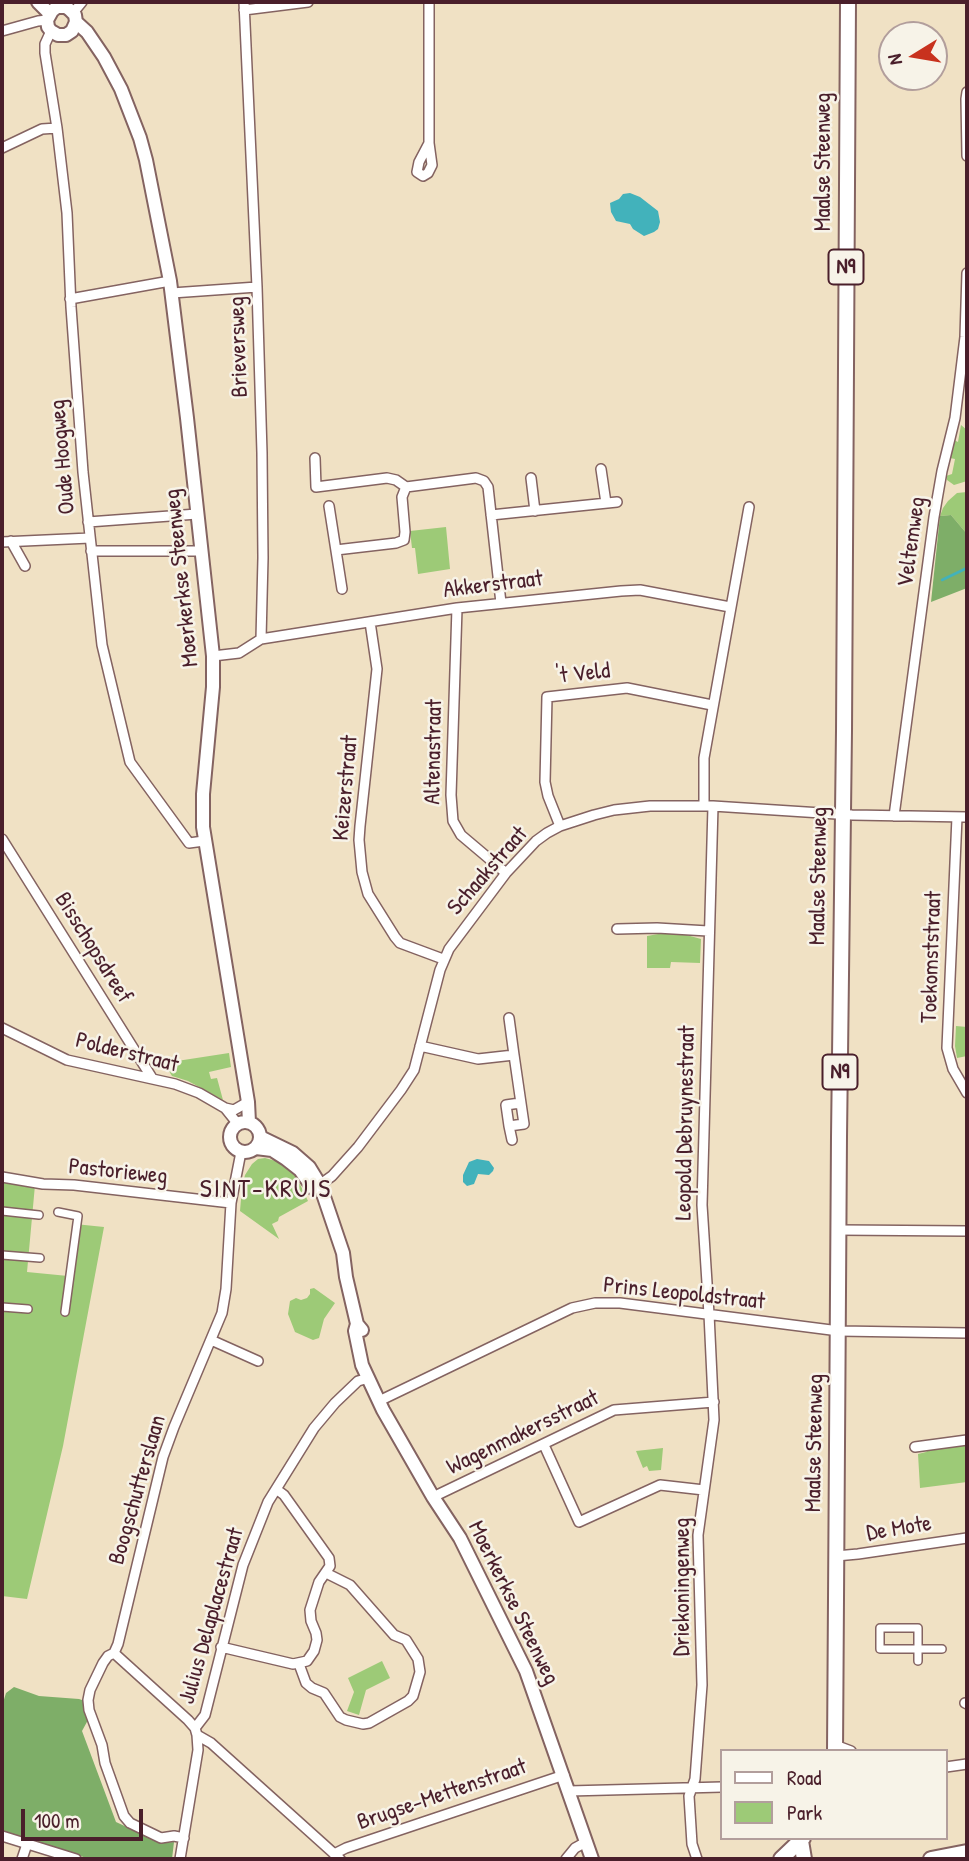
<!DOCTYPE html>
<style>
body{margin:0}
#map{position:relative;width:969px;height:1861px;overflow:hidden;background:#f0e1c4;font-family:"Patrick Hand",sans-serif}
canvas{display:block}
.frame{position:absolute;inset:0;border:4px solid #4a1f2b;pointer-events:none}
.legend{position:absolute;left:720px;top:1749px;width:228px;height:91px;box-sizing:border-box;background:#f7f3e8;border:2px solid #b29e9c;margin:0;padding:9px 12px;list-style:none;font-size:21px;color:#4a1f2b}
.legend li{display:flex;align-items:center;gap:14px;height:35px}
.legend b{width:35px;border:2px solid #b29e9c}
.north{position:absolute;left:878px;top:21px;width:70px;height:70px;box-sizing:border-box;background:#f7f3e8;border:2px solid #b29e9c;border-radius:50%;rotate:259deg;font-size:19px;font-weight:700;line-height:28px;text-align:center;color:#4a1f2b}
.north::after{content:'';display:block;margin:auto;width:24px;height:32px;background:#c8321e;clip-path:polygon(50% 0,100% 100%,50% 72%,0 100%)}
.scale{position:absolute;left:21px;top:1809px;width:122px;height:32px;box-sizing:border-box;border:4px solid #4a1f2b;border-top:0;padding-left:9px;font-size:21px;line-height:24px;white-space:nowrap;color:#4a1f2b;-webkit-text-stroke:5px #f7f3e8;paint-order:stroke}
</style>
<div id="map">
<canvas width="969" height="1861"></canvas>
<div class="frame"></div>
<ul class="legend">
<li><b style="height:9px;background:#fff"></b>Road</li>
<li><b style="height:19px;background:#9dca77"></b>Park</li>
</ul>
<div class="north">N</div>
<div class="scale">100 m</div>
</div>
<script>
const context = document.querySelector('canvas').getContext('2d');
context.lineJoin = 'round';
function fill(path, color) {
  context.fillStyle = color;
  context.fill(path, 'evenodd');
}
function toPath(rows) {
  const path = new Path2D();
  for (const r of rows) {
    if (r.length === 3) {
      path.moveTo(r[0] + r[2], r[1]);
      path.arc(r[0], r[1], r[2], 0, 2 * Math.PI);
      continue;
    }
    path.moveTo(r[0], r[1]);
    for (let i = 2; i < r.length; i += 2) path.lineTo(r[i], r[i + 1]);
  }
  return path;
}
function stroke(path, color, width, dash) {
  context.strokeStyle = color;
  context.lineWidth = width;
  context.lineCap = dash ? 'butt' : 'round';
  context.setLineDash(dash || []);
  context.stroke(path);
}
function label(font, color, halo, rows, align = 'center') {
  context.font = font + ' "Patrick Hand",sans-serif';
  context.lineWidth = 5;
  context.setLineDash([]);
  context.textBaseline = 'middle';
  context.strokeStyle = halo;
  context.fillStyle = color;
  for (const [text, x, y, turn = 0] of rows) {
    context.save();
    context.translate(x, y);
    context.rotate((+turn || 0) * Math.PI / 180);
    context.textAlign = isNaN(turn) ? turn : align;
    if (halo) context.strokeText(text, 0, 0);
    context.fillText(text, 0, 0);
    context.restore();
  }
}
fill(toPath([
 [961,425,967,430,967,481,954,485,947,480,946,476,952,474,955,459,950,458,948,456,954,440,958,442],
 [967,492,967,534,951,515,940,516,943,508,948,501,957,493],
 [446,527,450,569,418,574,415,548,412,548,410,531],
 [664,933,683,934,701,939,700,963,671,962,670,968,647,968,647,936],
 [956,1026,967,1027,967,1056,957,1058,955,1046],
 [229,1053,231,1067,209,1072,211,1079,217,1078,223,1100,188,1081,172,1076,164,1063],
 [265,1158,276,1161,291,1172,297,1178,308,1201,279,1217,278,1221,272,1224,279,1239,240,1211,242,1187,245,1175,252,1164,258,1159],
 [2,1181,35,1185,27,1272,68,1276,75,1224,104,1227,63,1446,27,1599,2,1596],
 [314,1288,335,1303,324,1319,319,1338,313,1340,295,1332,288,1314,290,1301,296,1298,301,1300,307,1298,310,1294,310,1289],
 [967,1444,967,1482,920,1488,918,1454,926,1452,929,1449],
 [663,1448,661,1470,649,1471,647,1466,643,1468,636,1451],
 [382,1661,390,1678,366,1690,359,1715,347,1711,354,1692,348,1678]
]), '#9dca77');
fill(toPath([
 [951,515,967,534,967,588,931,602,940,516],
 [14,1687,39,1696,79,1699,85,1701,88,1720,82,1731,116,1822,161,1843,174,1842,172,1859,90,1859,2,1832,2,1706,6,1693]
]), '#7eae68');
fill(toPath([
 [630,193,640,197,658,211,660,222,658,229,654,232,644,236,633,229,630,224,616,221,611,212,610,203,619,199,623,194],
 [477,1159,489,1161,494,1168,493,1171,489,1175,478,1174,474,1184,467,1186,463,1182,463,1175,469,1162]
]), '#42b2bb');
stroke(toPath([
 [942,580,967,568]
]), '#42b2bb', 2.5);
const pedestrian = toPath([
 [2,1211,39,1215],
 [58,1212,78,1216,65,1312],
 [2,1255,40,1258],
 [2,1307,28,1309],
 [918,1661,918,1649,880,1649,880,1628,918,1628,918,1649,942,1649]
]);
const minor = toPath([
 [244,10,308,2],
 [73,13,82,2],
 [2,31,38,21,47,20],
 [51,31,45,44,45,53,57,128,67,213,71,307,83,472,102,645,130,762,189,843,204,841],
 [967,92,966,99,967,156],
 [429,143,419,162,417,172,423,176,428,173,432,165,429,143,429,2],
 [2,148,42,129,57,128],
 [172,293,257,287],
 [70,299,170,281],
 [315,458,316,487,387,478,396,480,406,487,476,478,484,481,488,487,501,603],
 [601,469,606,503],
 [531,478,535,511],
 [329,506,342,589],
 [491,515,617,502],
 [88,522,197,514],
 [11,541,25,566],
 [2,542,90,538],
 [336,550,396,543,404,540,405,532,402,497,406,487],
 [91,551,201,551],
 [457,608,451,795,453,821,461,835,506,873],
 [370,622,377,669,360,826,359,840,362,872,368,894,395,937,400,943,443,959],
 [261,639,457,608,621,591,640,590,730,607],
 [213,656,239,653,261,639,263,558,262,453,257,287,244,2],
 [704,806,704,758,749,507],
 [894,816,934,517,942,471,955,418,965,337,967,273],
 [957,817,947,1048,953,1069,967,1093],
 [560,826,548,796,545,782,547,697,627,688,712,705],
 [2,839,152,1078],
 [617,929,657,928,708,931],
 [509,1018,514,1055],
 [2,1028,67,1060,175,1084,199,1093,225,1108,237,1123],
 [420,1046,478,1059,514,1055,524,1124,509,1126,506,1105,520,1103],
 [225,1108,234,1110,248,1102],
 [509,1126,512,1140],
 [2,1177,43,1184,74,1185,231,1203],
 [318,1186,332,1176,358,1147,401,1090,414,1070,440,970,449,949,506,873,536,841,547,833,560,826,594,815,614,810,650,806,713,806,852,815,967,817],
 [839,1230,967,1231],
 [211,1340,258,1361],
 [379,1401,572,1308,595,1303,620,1303,839,1331,967,1333],
 [544,1445,579,1522,660,1485,704,1490],
 [915,1447,967,1440],
 [433,1497,614,1410,714,1402],
 [836,1556,858,1554,967,1538],
 [221,1647,293,1664,307,1661,314,1651,317,1640,316,1633,311,1621,310,1610,319,1582,330,1566,329,1558,284,1495,276,1489],
 [114,1653,118,1644,163,1457,174,1427,222,1313,226,1289,231,1203,241,1152],
 [114,1653,108,1656,103,1663,90,1690,88,1700,89,1710,102,1745,105,1763,124,1816,130,1823,161,1838,174,1836,184,1838],
 [114,1653,188,1720,195,1728,197,1735,198,1750,180,1859],
 [299,1664,306,1683,312,1688,324,1693,340,1717,346,1720,363,1724,369,1723,408,1701,413,1696,420,1672,418,1659,406,1640,394,1635,350,1585,326,1573],
 [965,1703,967,1704],
 [195,1728,205,1715,243,1565,268,1502,314,1428,335,1403,358,1381,369,1378],
 [197,1735,211,1743,340,1859],
 [835,1745,851,1751],
 [946,1767,967,1764],
 [569,1791,722,1787],
 [2,1836,76,1859],
 [334,1854,346,1848,564,1775],
 [22,1859,27,1844],
 [566,1859,575,1848,586,1842],
 [697,1859,692,1844,689,1796,695,1779,702,1685,698,1535,714,1420,709,1314,702,1205,713,806]
]);
const tertiary = toPath([
 [38,2,50,14],
 [76,22,72,31,66,35,58,35,51,31,48,27,47,20,52,11,57,7,66,7,70,10,75,15,76,22,87,32,104,57,121,89,140,138,146,160,170,281,187,418,213,656,213,687,203,794,203,827,248,1102,249,1122],
 [245,1137,15],
 [260,1137,293,1153,309,1167,320,1185,343,1253,346,1277,357,1324,362,1330],
 [256,1148,272,1150,286,1159,300,1170,313,1188],
 [357,1324,355,1331,362,1365,383,1410,433,1497,460,1538,526,1671,592,1859]
]);
const primary = toPath([
 [835,1751,839,1137,844,731,848,2],
 [801,1841,804,1859],
 [781,1859,803,1838],
 [931,1859,967,1852]
]);
stroke(pedestrian, '#846361', 10);
stroke(minor, '#846361', 12);
stroke(tertiary, '#846361', 16);
stroke(primary, '#846361', 18);
stroke(pedestrian, '#fff', 7);
stroke(minor, '#fff', 9);
stroke(tertiary, '#fff', 12);
stroke(primary, '#fff', 14);
for (const [x, y, w] of [
 [846,267,35],
 [840,1072,35]
]) {
  const box = new Path2D();
  box.roundRect(x - w / 2, y - 17.5, w, 35, 5);
  context.fillStyle = '#f7f3e8';
  context.fill(box);
  stroke(box, '#4a1f2b', 2);
}
label('bold 21px', '#4a1f2b', null, [
 ["N9",846,267],
 ["N9",840,1072]
]);
label('23px', '#4a1f2b', '#f7f3e8', [
 ["Maalse Steenweg",824,162,-90],
 ["Brieversweg",239,347,-92],
 ["Oude Hoogweg",63,457,-95],
 ["Veltemweg",912,542,-82],
 ["Moerkerkse Steenweg",182,578,-96],
 ["Akkerstraat",493,585,-7],
 ["'t Veld",583,674,-6],
 ["Altenastraat",434,752,-89],
 ["Keizerstraat",346,788,-85],
 ["Schaakstraat",488,871,-49],
 ["Maalse Steenweg",819,876,-89],
 ["Bisschopsdreef",93,948,58],
 ["Toekomststraat",932,957,-88],
 ["Polderstraat",127,1053,14],
 ["Leopold Debruynestraat",686,1123,-89],
 ["Pastorieweg",118,1172,6],
 ["Prins Leopoldstraat",684,1294,6],
 ["Wagenmakersstraat",523,1433,-26],
 ["Maalse Steenweg",815,1443,-89],
 ["Boogschutterslaan",138,1490,-74],
 ["De Mote",899,1529,-9],
 ["Driekoningenweg",683,1587,-90],
 ["Moerkerkse Steenweg",513,1603,64],
 ["Julius Delaplacestraat",212,1616,-74],
 ["Brugse-Mettenstraat",442,1795,-19]
]);
context.letterSpacing = '2px';
label('26px', '#4a1f2b', '#f7f3e8', [
 ["SINT-KRUIS",266,1190]
]);
context.letterSpacing = '0px';
</script>
